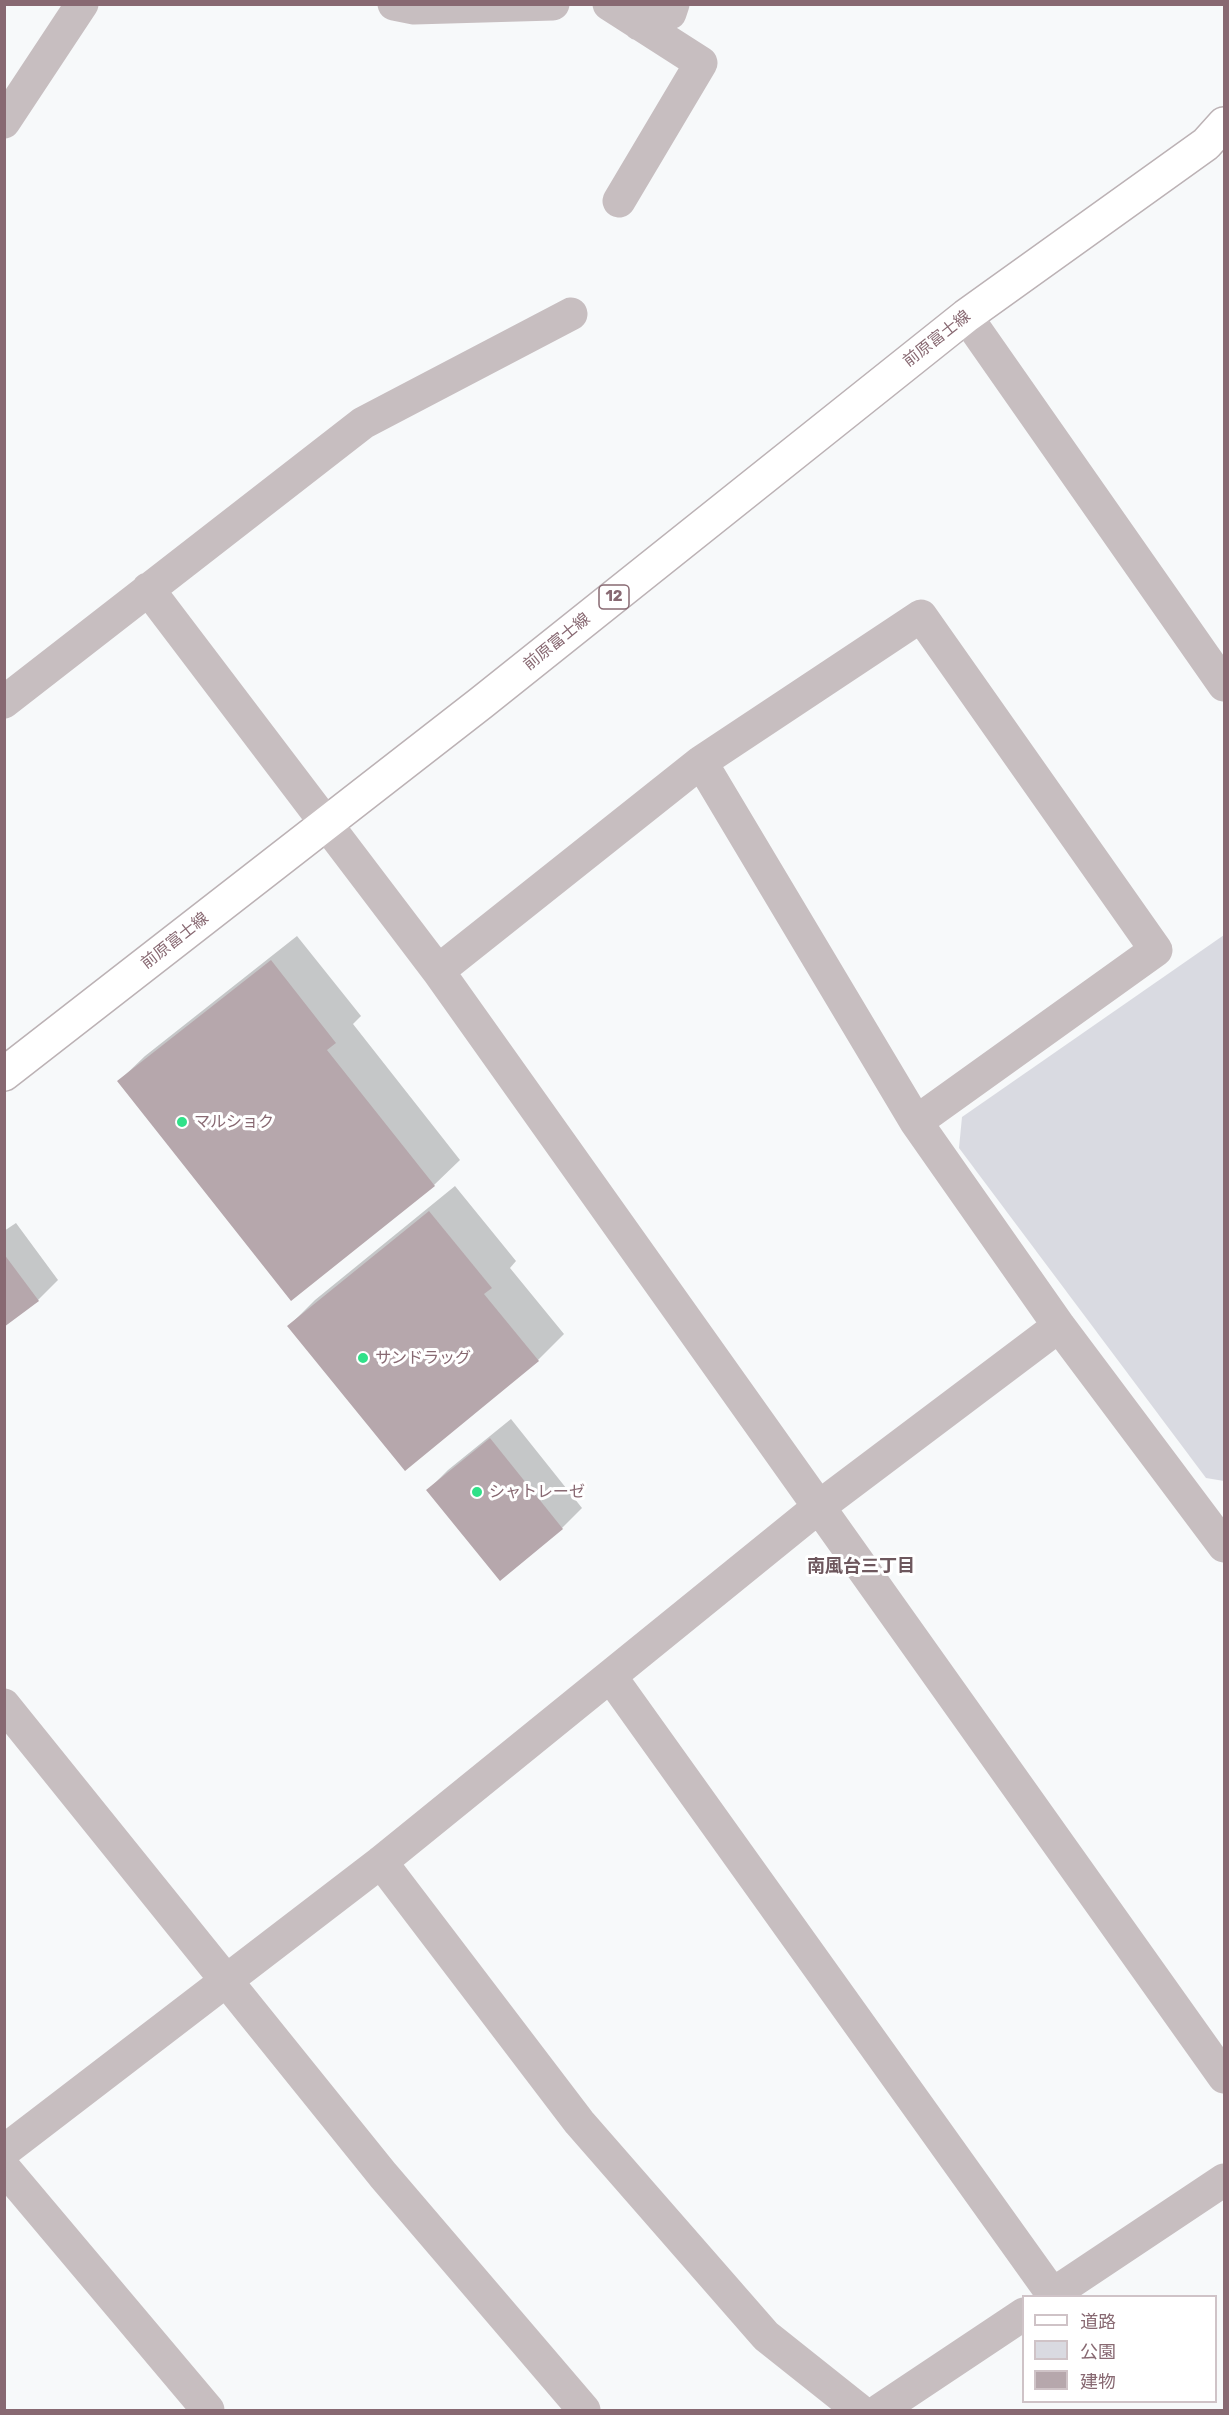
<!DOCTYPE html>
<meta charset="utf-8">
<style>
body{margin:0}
#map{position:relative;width:1229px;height:2415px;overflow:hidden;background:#f7f9fa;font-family:Rubik,"Noto Sans JP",sans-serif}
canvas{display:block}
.frame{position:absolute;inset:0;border:6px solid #886972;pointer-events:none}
.legend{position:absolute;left:1022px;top:2295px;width:195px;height:108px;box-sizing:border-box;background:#fff;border:2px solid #cfc3c7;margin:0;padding:8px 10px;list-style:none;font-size:18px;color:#886972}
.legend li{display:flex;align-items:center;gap:12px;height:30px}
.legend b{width:30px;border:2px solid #cfc3c7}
</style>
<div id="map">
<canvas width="1229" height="2415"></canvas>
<div class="frame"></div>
<ul class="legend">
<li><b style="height:8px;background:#fff"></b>道路</li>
<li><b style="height:16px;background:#d9dae1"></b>公園</li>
<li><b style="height:16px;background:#b6a7ac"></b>建物</li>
</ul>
</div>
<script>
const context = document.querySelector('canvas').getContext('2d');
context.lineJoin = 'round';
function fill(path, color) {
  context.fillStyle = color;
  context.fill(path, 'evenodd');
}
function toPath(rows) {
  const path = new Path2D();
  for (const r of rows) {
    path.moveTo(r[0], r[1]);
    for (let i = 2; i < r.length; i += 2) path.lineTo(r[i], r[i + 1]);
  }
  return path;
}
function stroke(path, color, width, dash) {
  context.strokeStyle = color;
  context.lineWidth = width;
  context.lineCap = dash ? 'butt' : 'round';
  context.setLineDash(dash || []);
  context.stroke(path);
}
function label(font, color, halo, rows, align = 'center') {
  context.font = font + ' Rubik,"Noto Sans JP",sans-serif';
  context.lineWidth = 6;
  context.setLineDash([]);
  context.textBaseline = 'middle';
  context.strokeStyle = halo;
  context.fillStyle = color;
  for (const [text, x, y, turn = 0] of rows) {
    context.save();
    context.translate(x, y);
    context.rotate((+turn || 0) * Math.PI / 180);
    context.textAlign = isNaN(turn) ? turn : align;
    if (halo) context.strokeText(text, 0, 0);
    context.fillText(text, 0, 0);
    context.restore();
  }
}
fill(toPath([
 [1224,935,1224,1481,1206,1478,959,1148,962,1117]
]), '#d9dae1');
fill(toPath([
 [297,936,361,1016,353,1024,460,1160,434,1185,119,1081,145,1056],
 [455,1186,516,1261,510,1268,564,1334,538,1360,405,1468,289,1326,315,1300],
 [16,1223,58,1280,38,1300,4,1325,4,1231],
 [511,1419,582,1508,562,1528,428,1490,448,1470]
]), '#0003');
fill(toPath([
 [271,960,336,1043,327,1050,435,1186,291,1301,117,1081],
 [429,1211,492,1288,484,1294,539,1361,405,1471,287,1326],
 [4,1254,39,1301,4,1327],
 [490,1438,563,1529,500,1581,426,1490]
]), '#b6a7ac');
const major = toPath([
 [4,1074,481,703,966,316,1206,144,1224,124]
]);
stroke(major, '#bcb2b5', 36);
stroke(toPath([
 [394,4,414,8,553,4],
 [609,4,701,63,619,201],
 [639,24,670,13,673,4],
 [4,122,82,4],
 [966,316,1224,685],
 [148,589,438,971,1224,2077],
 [4,702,363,423,571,314],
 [701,762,916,1122,1059,1326,1224,1546],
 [438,971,701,762,921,616,1156,950,916,1122],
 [611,1677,1053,2295],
 [4,1705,383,2175,584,2410],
 [381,1862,579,2122,766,2336,859,2410],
 [4,2151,381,1862,820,1506,1059,1326],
 [4,2168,208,2410],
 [1050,2296,1224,2180],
 [880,2410,1024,2314]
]), '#c7bec0', 33);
stroke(major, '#fff', 33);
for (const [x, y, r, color] of [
 [182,1122,6,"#30e189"],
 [363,1358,6,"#30e189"],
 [477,1492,6,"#30e189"]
]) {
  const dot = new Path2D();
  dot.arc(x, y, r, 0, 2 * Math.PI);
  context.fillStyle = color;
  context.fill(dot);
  stroke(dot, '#fff', 2);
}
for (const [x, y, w] of [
 [614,597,30]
]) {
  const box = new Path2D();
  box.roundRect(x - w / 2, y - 12, w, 24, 4.5);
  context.fillStyle = '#fff';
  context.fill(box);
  stroke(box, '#886972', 1.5);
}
label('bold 15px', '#886972', null, [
 ["12",614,597]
]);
label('16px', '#886972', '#fff', [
 ["前原富士線",937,339,-38],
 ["前原富士線",557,642,-39],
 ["前原富士線",175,941,-38]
]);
label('16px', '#886972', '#fff', [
 ["マルショク",194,1122],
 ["サンドラッグ",375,1358],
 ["シャトレーゼ",489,1492]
], 'left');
label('bold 18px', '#6d575d', '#fff', [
 ["南風台三丁目",861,1567]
]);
</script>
